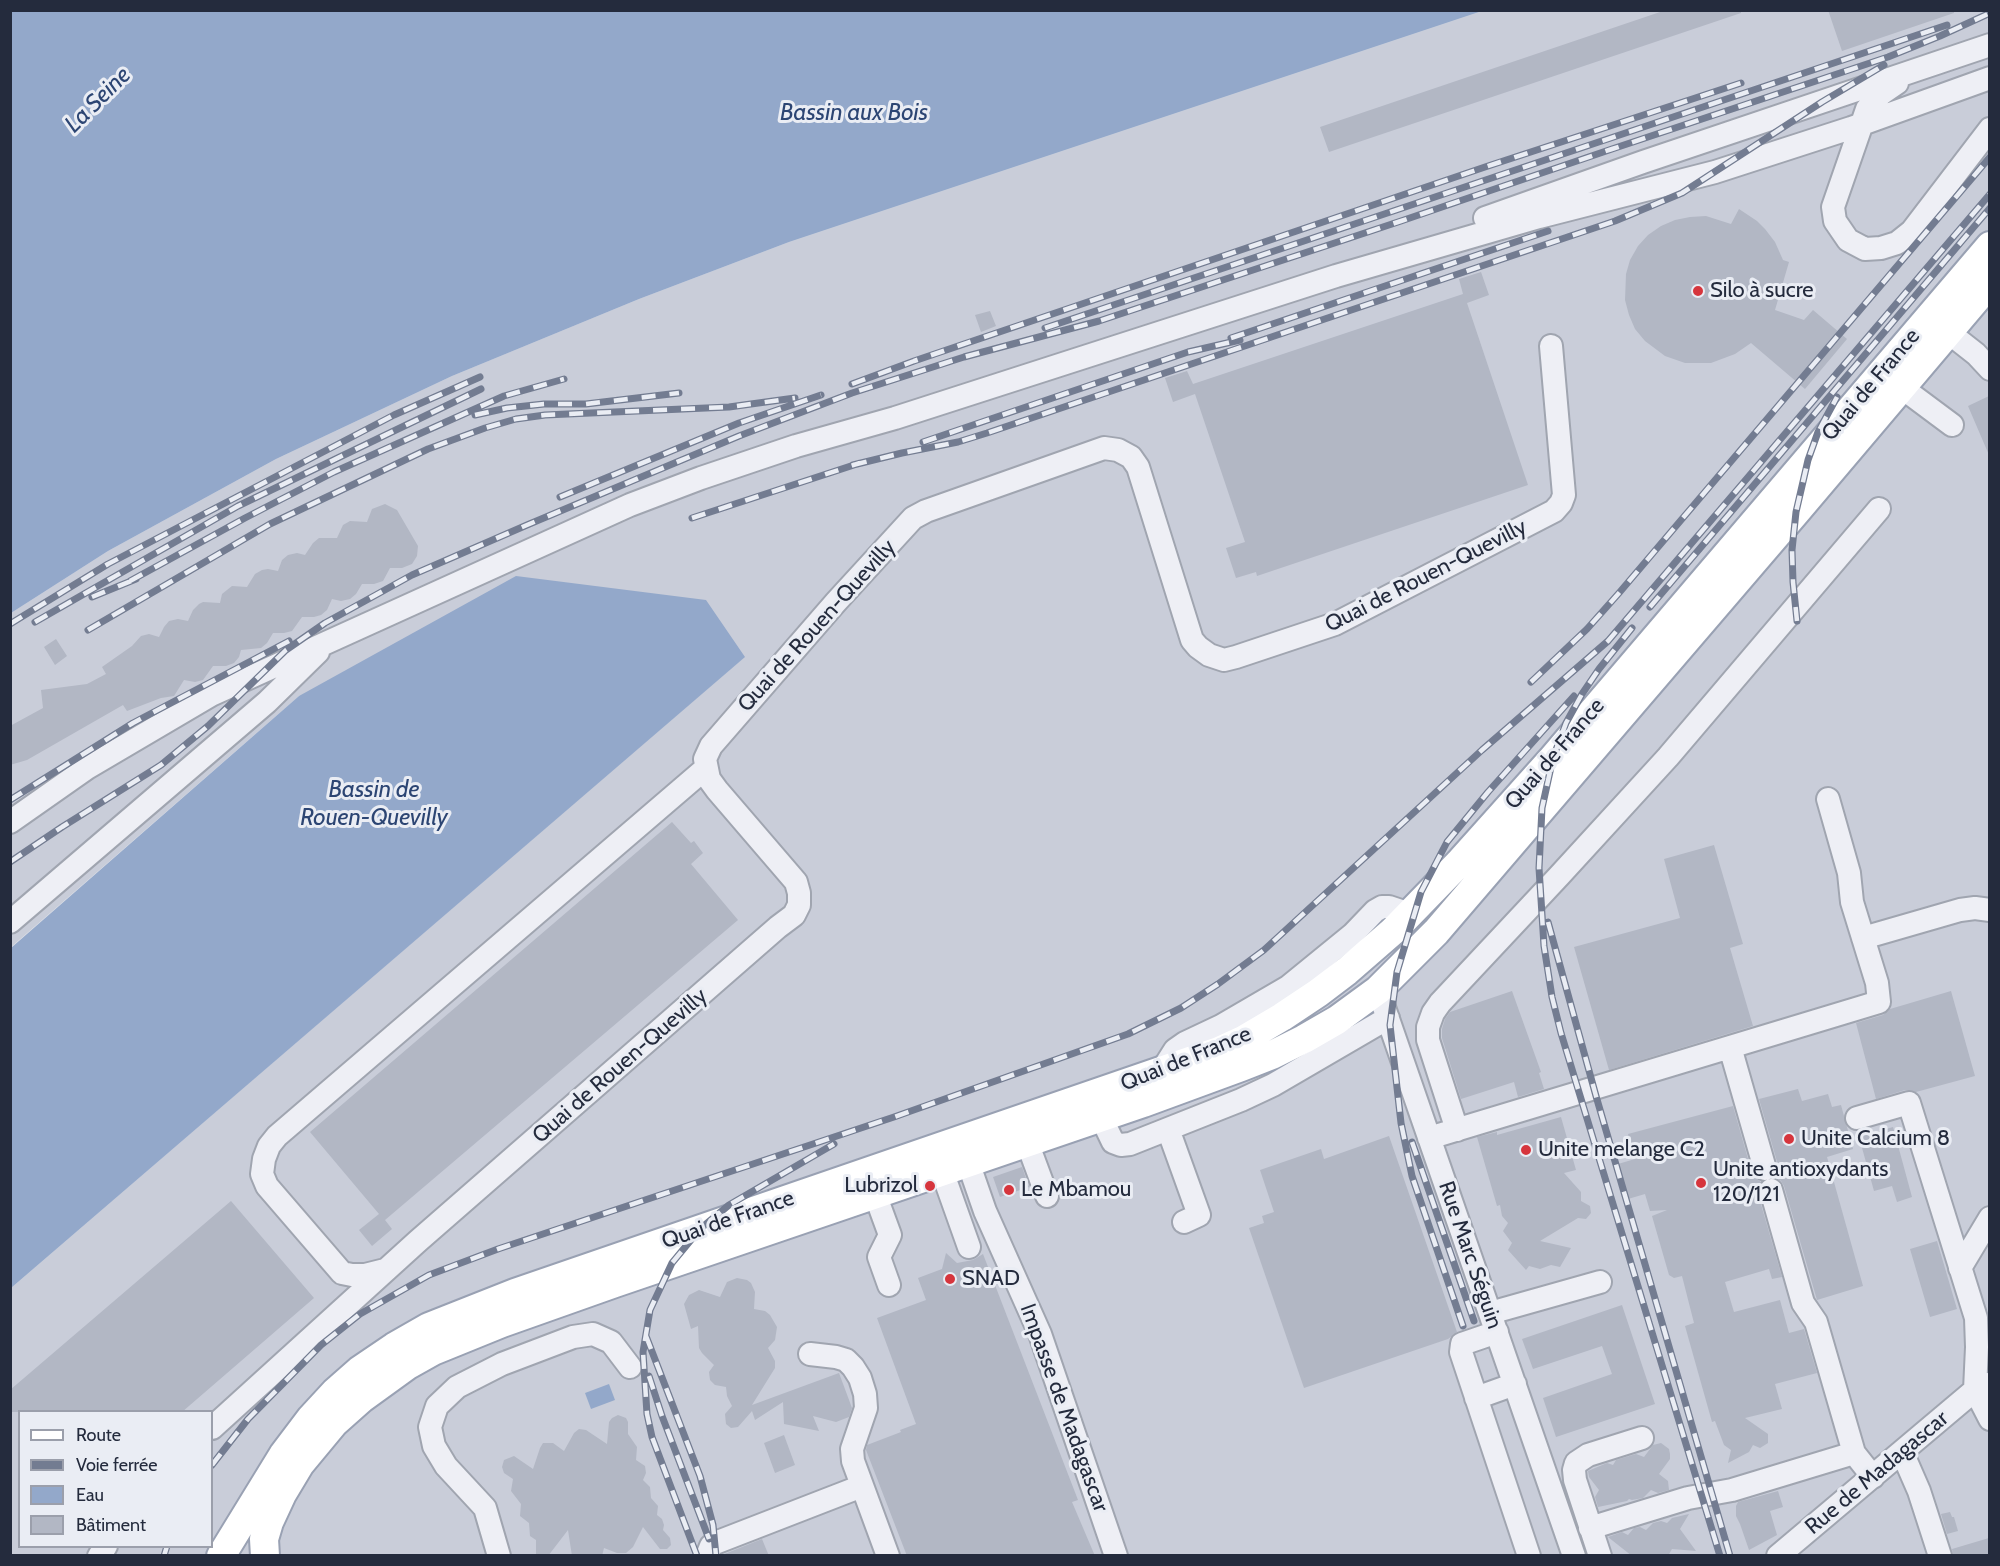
<!DOCTYPE html>
<meta charset="utf-8">
<style>
body{margin:0}
#map{position:relative;width:2000px;height:1566px;overflow:hidden;background:#dbdee6;font-family:Cabin,sans-serif}
canvas{display:block}
.frame{position:absolute;inset:0;border:12px solid #242b3d;pointer-events:none}
.legend{position:absolute;left:18px;top:1410px;width:195px;height:138px;box-sizing:border-box;background:#eaedf4;border:2px solid #9b9fab;margin:0;padding:8px 10px;list-style:none;font-size:18px;color:#242b3d}
.legend li{display:flex;align-items:center;gap:12px;height:30px}
.legend b{width:30px;border:2px solid #9b9fab}
</style>
<div id="map">
<canvas width="2000" height="1566"></canvas>
<div class="frame"></div>
<ul class="legend">
<li><b style="height:8px;background:#fff"></b>Route</li>
<li><b style="height:8px;background:#737c91"></b>Voie ferrée</li>
<li><b style="height:16px;background:#93a8ca"></b>Eau</li>
<li><b style="height:16px;background:#b2b7c4"></b>Bâtiment</li>
</ul>
</div>
<script>
const context = document.querySelector('canvas').getContext('2d');
context.lineJoin = 'round';
function fill(path, color) {
  context.fillStyle = color;
  context.fill(path, 'evenodd');
}
function toPath(rows) {
  const path = new Path2D();
  for (const r of rows) {
    path.moveTo(r[0], r[1]);
    for (let i = 2; i < r.length; i += 2) path.lineTo(r[i], r[i + 1]);
  }
  return path;
}
function stroke(path, color, width, dash) {
  context.strokeStyle = color;
  context.lineWidth = width;
  context.lineCap = dash ? 'butt' : 'round';
  context.setLineDash(dash || []);
  context.stroke(path);
}
function label(font, color, halo, rows, align = 'center') {
  context.font = font + ' Cabin,sans-serif';
  context.lineWidth = 6;
  context.setLineDash([]);
  context.textBaseline = 'middle';
  context.strokeStyle = halo;
  context.fillStyle = color;
  for (const [text, x, y, turn = 0] of rows) {
    context.save();
    context.translate(x, y);
    context.rotate((+turn || 0) * Math.PI / 180);
    context.textAlign = isNaN(turn) ? turn : align;
    if (halo) context.strokeText(text, 0, 0);
    context.fillText(text, 0, 0);
    context.restore();
  }
}
fill(toPath([
 [1482,11,1989,11,1989,1555,11,1555,11,1288,744,657,299,696,11,947,11,613,108,551,276,459,452,376,639,299,789,242],
 [20,1412,212,1412,212,1546,20,1546]
]), '#c9cdd9');
fill(toPath([
 [11,10,1482,10,1482,11,789,242,639,299,452,376,276,459,108,551,11,613],
 [516,576,706,600,745,657,11,1288,11,948,299,696],
 [609,1384,615,1400,591,1409,585,1393]
]), '#93a8ca');
fill(toPath([
 [1666,10,1741,10,1741,13,1329,152,1320,127],
 [1828,10,1954,10,1954,13,1842,51],
 [1739,209,1757,221,1765,229,1775,242,1783,260,1789,262,1775,310,1804,320,1813,310,1847,339,1805,389,1751,343,1735,354,1711,363,1685,363,1665,356,1645,341,1635,329,1629,315,1625,300,1626,274,1630,260,1638,246,1648,235,1661,226,1675,220,1690,217,1706,216,1731,224],
 [1481,272,1489,295,1467,303,1528,485,1257,576,1256,572,1236,578,1226,548,1245,542,1195,394,1173,402,1165,378,1187,371,1193,384,1463,294,1459,279],
 [990,311,996,326,981,332,975,315],
 [1989,396,1989,455,1968,406],
 [385,504,397,510,418,546,417,556,412,564,402,568,390,568,383,581,374,584,362,584,356,594,350,599,341,601,332,599,327,610,321,615,314,617,302,617,292,631,284,633,273,633,267,643,261,648,241,650,239,657,234,663,226,666,213,666,203,680,195,682,184,680,174,696,161,698,127,711,123,705,27,760,10,765,10,726,43,708,41,690,87,684,106,674,102,667,132,646,141,636,149,634,159,637,164,627,169,621,178,619,188,621,193,610,199,604,203,602,220,603,222,594,232,586,247,587,255,574,262,570,268,569,278,571,282,560,288,555,297,553,305,555,313,543,319,538,337,538,343,525,350,521,367,522,372,509],
 [56,639,67,656,55,665,44,647],
 [672,822,691,843,694,841,703,853,691,864,738,920,385,1220,392,1229,372,1246,359,1230,379,1214,310,1132],
 [1714,845,1743,944,1730,948,1753,1026,1609,1070,1574,947,1680,918,1664,859],
 [1512,991,1541,1072,1539,1073,1544,1089,1518,1097,1514,1082,1461,1099,1442,1038,1442,1029,1445,1019,1450,1012],
 [1951,991,1975,1076,1916,1092,1905,1090,1876,1099,1856,1023,1883,1015,1890,1009],
 [1798,1089,1802,1101,1828,1094,1832,1107,1841,1105,1853,1149,1827,1157,1863,1286,1817,1300,1784,1186,1781,1181,1775,1177,1778,1172,1778,1165,1759,1099],
 [1733,1106,1752,1173,1755,1178,1761,1182,1758,1187,1758,1194,1782,1277,1772,1279,1769,1269,1725,1282,1734,1312,1780,1300,1789,1333,1804,1329,1817,1373,1775,1384,1782,1409,1745,1418,1768,1434,1768,1443,1760,1448,1753,1445,1749,1452,1728,1463,1731,1450,1724,1445,1715,1421,1712,1422,1685,1326,1694,1323,1682,1276,1674,1278,1669,1275,1652,1216,1667,1210,1650,1211,1645,1194,1628,1199,1618,1164,1635,1159,1628,1134],
 [1561,1117,1576,1170,1564,1173,1581,1192,1581,1201,1590,1206,1591,1213,1586,1219,1578,1218,1540,1241,1571,1248,1560,1267,1551,1265,1540,1269,1529,1266,1526,1270,1508,1250,1512,1243,1503,1231,1508,1223,1502,1216,1500,1205,1497,1206,1477,1137,1497,1132,1497,1135],
 [1893,1127,1912,1197,1897,1202,1892,1186,1874,1191,1859,1137],
 [1389,1136,1457,1332,1448,1339,1304,1388,1249,1228,1264,1223,1262,1216,1274,1212,1260,1170,1321,1149,1324,1159],
 [1022,1167,1029,1187,1000,1197,993,1177],
 [231,1201,314,1298,182,1412,10,1412,10,1390],
 [1937,1241,1957,1309,1930,1317,1910,1249],
 [946,1253,957,1263,973,1260,983,1254,1078,1500,1072,1502,1095,1556,907,1556,866,1450,867,1445,901,1432,900,1430,916,1424,877,1318,926,1300,918,1278,942,1269],
 [737,1278,747,1280,751,1283,755,1292,754,1309,765,1311,770,1315,777,1327,775,1340,768,1348,775,1361,775,1368,752,1405,839,1373,852,1408,849,1417,836,1422,813,1416,819,1431,784,1424,783,1402,755,1420,752,1411,738,1427,731,1428,726,1424,725,1414,732,1406,727,1396,726,1387,715,1385,710,1380,709,1372,714,1365,702,1353,699,1348,698,1326,691,1329,684,1304,689,1295,699,1290,720,1297,727,1282],
 [1622,1305,1655,1404,1556,1437,1543,1398,1612,1374,1602,1346,1533,1369,1522,1339],
 [618,1415,626,1418,628,1422,628,1434,637,1447,636,1460,645,1466,646,1473,643,1480,650,1487,651,1498,658,1506,657,1515,662,1519,664,1525,663,1530,670,1538,671,1545,667,1549,660,1549,643,1527,633,1547,626,1553,617,1553,604,1548,602,1556,572,1556,568,1530,548,1556,536,1556,536,1540,530,1536,529,1523,520,1516,521,1504,511,1491,513,1479,504,1473,502,1467,504,1460,514,1456,533,1469,540,1448,543,1443,553,1443,564,1451,574,1433,579,1429,586,1430,607,1444,609,1422,612,1418],
 [784,1435,795,1465,775,1473,764,1443],
 [1661,1443,1669,1449,1670,1454,1670,1459,1659,1474,1668,1481,1669,1490,1658,1493,1651,1490,1643,1498,1632,1500,1629,1499,1627,1501,1598,1507,1595,1497,1599,1490,1589,1477,1588,1471,1607,1463,1613,1465,1616,1460,1636,1454,1644,1457,1653,1445],
 [1778,1491,1783,1507,1770,1511,1777,1535,1749,1550,1740,1524,1736,1516,1736,1506,1738,1502],
 [1950,1512,1952,1517,1954,1517,1958,1531,1947,1534,1941,1514],
 [1689,1514,1680,1529,1696,1551,1672,1549,1668,1556,1632,1556,1608,1537,1622,1532,1628,1535,1634,1528,1640,1527,1646,1530,1653,1523,1661,1521,1667,1523,1672,1518],
 [1989,1538,1989,1556,1953,1556,1952,1549],
 [762,1539,769,1556,722,1556,722,1555]
]), '#b2b7c4');
const minor = toPath([
 [1897,83,1881,94,1867,109,1833,207,1835,221,1848,240,1865,249,1881,248,1897,243,1912,231,1990,129],
 [1485,218,1643,162,1990,45],
 [1948,332,1976,354,1990,369],
 [1901,387,1952,425],
 [10,822,87,768,211,695,630,505,701,478,796,446,895,418,1336,276,1539,217,1715,172,1851,128,1990,78],
 [10,922,267,702,318,652],
 [1863,938,1960,910,1975,908,1990,910],
 [1378,990,1574,1556],
 [1730,1047,1765,1169],
 [1161,1072,1175,1050,1185,1043,1221,1026,1288,987,1353,934,1375,911,1382,907,1389,907,1410,914],
 [1101,1117,1113,1142,1121,1145,1130,1144,1241,1100,1273,1085,1388,1018],
 [1857,1118,1909,1103,1976,1318,1977,1347,1975,1390,1990,1419],
 [1168,1129,1199,1215,1184,1222],
 [1457,1130,1428,1040,1428,1027,1433,1013,1440,1003,1559,876,1668,757,1879,509],
 [1429,1138,1879,1002,1877,983,1852,902,1849,873,1828,799],
 [1027,1142,1047,1196],
 [968,1162,985,1211,1040,1334,1116,1556],
 [942,1171,969,1247],
 [1771,1190,1803,1303,1816,1322,1854,1453],
 [875,1194,890,1235,879,1257,889,1285],
 [1960,1268,1990,1218],
 [385,1270,365,1275,352,1275,342,1273,267,1186,262,1174,264,1159,269,1146,277,1136,706,768],
 [1490,1313,1600,1282],
 [1497,1332,1462,1344,1461,1352,1529,1556],
 [810,1354,836,1357,846,1360,853,1367,860,1378,865,1394,866,1408,852,1449,853,1461,888,1556],
 [1476,1398,1515,1384],
 [212,1428,418,1241,778,927,794,915,799,905,799,893,796,882,717,790,709,779,705,759,711,746,836,602,913,518,926,511,1104,448,1118,450,1131,457,1138,467,1192,640,1198,647,1209,655,1224,660,1236,657,1335,624,1554,511,1561,503,1564,495,1551,346],
 [1902,1452,1919,1491,1940,1556],
 [1590,1528,1688,1498,1732,1490,1854,1453,1873,1477],
 [99,1556,106,1546],
 [499,1556,485,1508,446,1466,434,1446,430,1427,437,1406,457,1387,502,1364,573,1337,593,1334,611,1342,630,1367],
 [707,1556,711,1546,715,1543,862,1486],
 [1600,1556,1575,1480,1574,1470,1576,1463,1588,1455,1642,1438],
 [1778,1556,1975,1390,1987,1384]
]);
const major = toPath([
 [221,1556,283,1455,311,1418,335,1392,360,1370,394,1347,429,1327,515,1293,1219,1051,1243,1040,1282,1017,1318,993,1347,971,1393,931,1459,863,1553,758,1990,246],
 [265,1556,264,1539,269,1522,282,1494,300,1464,334,1423,361,1399,408,1365,433,1351,502,1323,615,1283,1143,1103,1241,1067,1272,1055,1304,1039,1337,1020,1378,990,1436,932,1796,512,1990,283]
]);
stroke(minor, '#a0a5b0', 26);
stroke(major, '#99a1b3', 32);
stroke(minor, '#eeeff5', 22);
stroke(major, '#fff', 28);
const rail = toPath([
 [1045,328,1947,25],
 [1231,338,1548,231],
 [852,384,914,361,1485,167,1741,83],
 [475,415,507,408,544,404,586,404,679,393],
 [923,442,1188,352,1240,340],
 [853,465,902,453,958,442,987,433,1615,221,1682,193,1822,102,1884,65],
 [560,497,739,423,821,395],
 [692,518,860,463],
 [130,581,245,518,334,472,504,396,564,379],
 [92,597,136,579],
 [1650,607,1990,208],
 [1797,621,1793,582,1792,550,1796,512,1808,460,1818,432,1837,397],
 [35,622,238,506,481,389],
 [10,624,108,564,394,415,480,377],
 [1632,628,1599,669,1582,694,1566,723,1553,758,1542,808,1539,868,1544,946,1552,997,1561,1033,1720,1556],
 [88,630,270,524,428,449,485,428,516,419,545,415,729,407,795,398],
 [1531,682,1587,629,1619,593,1990,157],
 [10,800,133,723,289,641],
 [10,862,62,827,161,765,208,726,286,650,325,623,412,575,527,525,739,436,852,393,964,357,1099,321,1401,221,1612,149,1888,57,1940,36,1990,13],
 [1548,922,1596,1096,1730,1556],
 [1412,1142,1474,1321],
 [1463,1326,1412,1176,1401,1123,1390,1025,1397,972,1421,892,1447,842,1488,792,1574,696],
 [646,1336,700,1476,713,1525,716,1556],
 [649,1376,662,1416,709,1539],
 [212,1465,248,1419,321,1345,360,1314,429,1275,498,1249,894,1117,1128,1034,1181,1008,1218,984,1264,950,1482,750,1608,641,1990,194],
 [164,1556,167,1546],
 [697,1556,652,1437,647,1414,643,1352,650,1310,672,1263,700,1229,729,1205,834,1144]
]);
stroke(rail, '#737c91', 7);
stroke(rail, '#eaedf4', 4.5, [14]);
for (const [x, y, r, color] of [
 [1698,291,6,"#d6353d"],
 [1789,1139,6,"#d6353d"],
 [1526,1150,6,"#d6353d"],
 [1701,1183,6,"#d6353d"],
 [930,1186,6,"#d6353d"],
 [1009,1190,6,"#d6353d"],
 [950,1279,6,"#d6353d"]
]) {
  const dot = new Path2D();
  dot.arc(x, y, r, 0, 2 * Math.PI);
  context.fillStyle = color;
  context.fill(dot);
  stroke(dot, '#eaedf4', 2);
}
label('22px', '#242b3d', '#eaedf4', [
 ["Silo à sucre",1710,291],
 ["Unite Calcium 8",1801,1139],
 ["Unite melange C2",1538,1150],
 ["Unite antioxydants",1713,1170],
 ["120/121",1713,1195],
 ["Lubrizol",918,1186,"right"],
 ["Le Mbamou",1021,1190],
 ["SNAD",962,1279]
], 'left');
label('22px', '#242b3d', '#eaedf4', [
 ["Quai de France",1871,385,-50],
 ["Quai de Rouen-Quevilly",1426,576,-27],
 ["Quai de Rouen-Quevilly",817,626,-48],
 ["Quai de France",1555,754,-49],
 ["Quai de France",1186,1059,-22],
 ["Quai de Rouen-Quevilly",620,1066,-41],
 ["Quai de France",728,1220,-19],
 ["Rue Marc Séguin",1470,1255,71],
 ["Impasse de Madagascar",1064,1408,70],
 ["Rue de Madagascar",1877,1473,-40]
]);
label('italic 24px', '#2c4573', '#eaedf4', [
 ["La Seine",98,100,-45],
 ["Bassin aux Bois",854,113],
 ["Bassin de",374,790],
 ["Rouen-Quevilly",374,818]
]);
</script>
